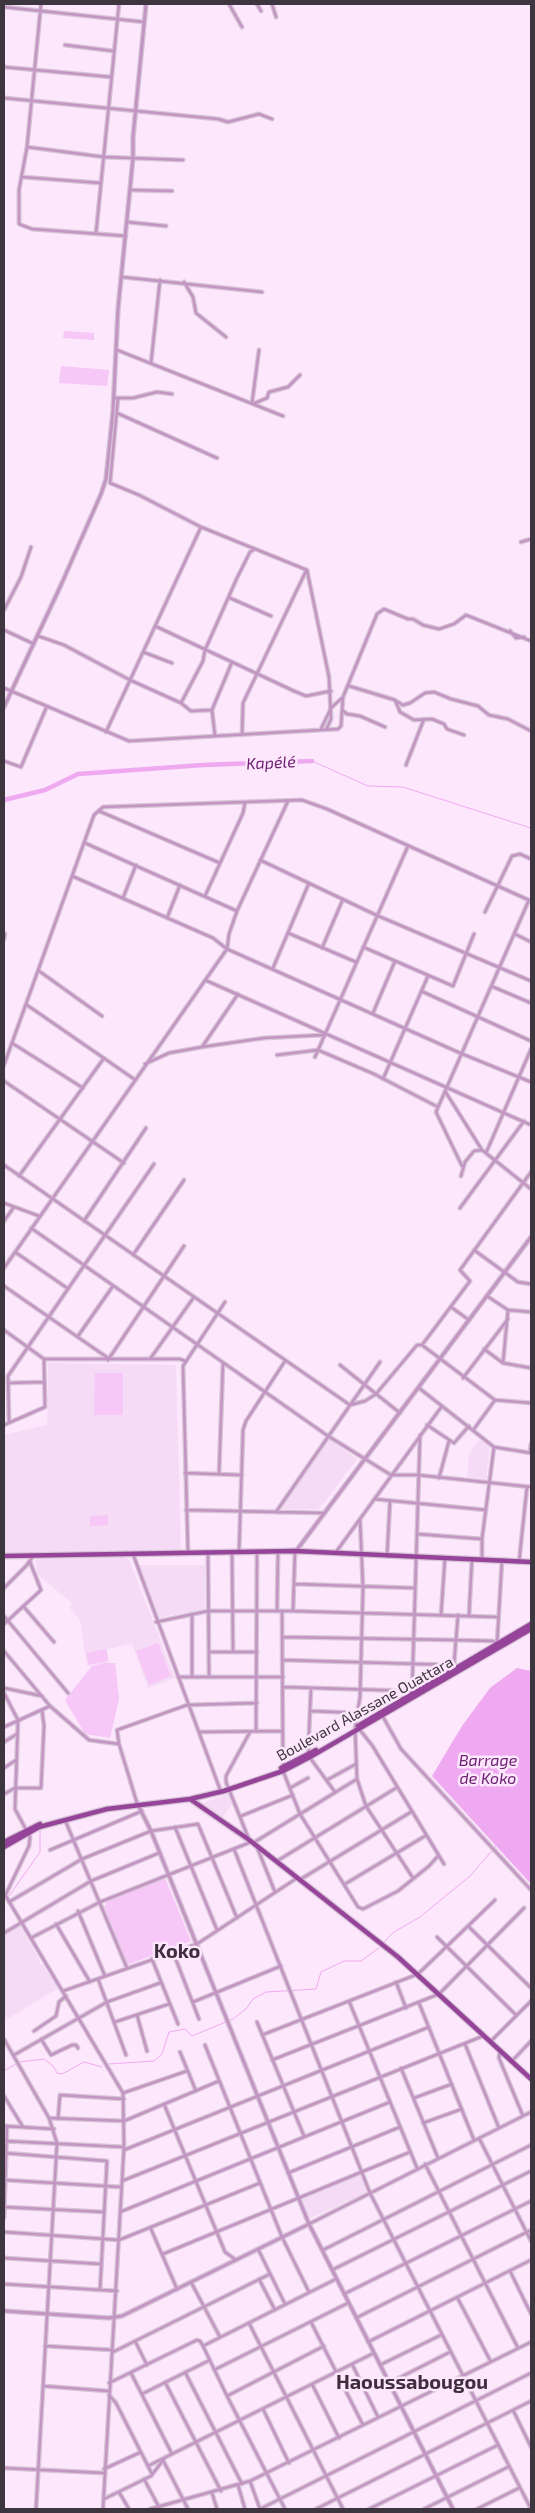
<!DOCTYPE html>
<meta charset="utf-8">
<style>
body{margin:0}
#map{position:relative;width:535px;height:2513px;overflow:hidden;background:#fce7fc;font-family:"Exo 2",sans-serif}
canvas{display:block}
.frame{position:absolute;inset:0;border:5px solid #3e363e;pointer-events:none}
</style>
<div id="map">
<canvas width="535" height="2513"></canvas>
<div class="frame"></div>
</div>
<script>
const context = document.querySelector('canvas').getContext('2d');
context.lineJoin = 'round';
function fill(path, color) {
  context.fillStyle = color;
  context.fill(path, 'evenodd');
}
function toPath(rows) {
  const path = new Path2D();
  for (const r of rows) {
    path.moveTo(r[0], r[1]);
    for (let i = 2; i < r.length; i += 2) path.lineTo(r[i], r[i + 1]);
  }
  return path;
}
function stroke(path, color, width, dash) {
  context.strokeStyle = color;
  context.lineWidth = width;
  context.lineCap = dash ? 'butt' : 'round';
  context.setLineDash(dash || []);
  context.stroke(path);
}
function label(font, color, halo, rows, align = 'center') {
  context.font = font + ' "Exo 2",sans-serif';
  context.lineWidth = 5;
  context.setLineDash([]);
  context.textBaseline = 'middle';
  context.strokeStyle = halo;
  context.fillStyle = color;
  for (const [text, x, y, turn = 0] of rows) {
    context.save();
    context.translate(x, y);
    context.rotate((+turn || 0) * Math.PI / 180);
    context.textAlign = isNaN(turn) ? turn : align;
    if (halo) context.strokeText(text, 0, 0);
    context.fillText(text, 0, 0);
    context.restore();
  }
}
fill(toPath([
 [48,1363,176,1365,181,1550,4,1552,4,1435,47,1425],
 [328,1439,357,1459,319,1509,280,1509],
 [480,1439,490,1447,486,1479,467,1477,469,1454],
 [125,1557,129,1560,175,1678,148,1688,132,1644,107,1649,109,1662,87,1666,80,1620,69,1607,72,1603,37,1574,36,1559],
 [138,1565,205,1565,205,1609,157,1618],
 [228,1794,232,1804,223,1817,203,1803],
 [20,1925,39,1959,40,1964,43,1965,58,1988,4,2021,4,1935],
 [359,2173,367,2193,310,2218,302,2199]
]), '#f6dbf6');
fill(toPath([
 [64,331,94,333,94,340,63,338],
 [61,366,109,370,107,386,59,383],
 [95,1373,123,1373,123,1415,94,1415],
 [108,1515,108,1525,90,1526,90,1516],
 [158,1643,171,1676,149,1685,136,1651],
 [106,1649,108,1661,89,1665,86,1653],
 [104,1663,115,1663,119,1699,110,1738,85,1734,65,1700,92,1666],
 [165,1878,191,1941,127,1965,104,1906,106,1905,106,1902]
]), '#f6c7f7');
fill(toPath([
 [517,1668,531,1671,531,1884,432,1776,462,1726,490,1688]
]), '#eea9f0');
stroke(toPath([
 [312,761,368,786,403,787,531,828],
 [9,1896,40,1852,40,1827],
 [4,1905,4,1903],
 [384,1942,394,1932,420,1917,470,1876,496,1846],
 [109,2064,154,2061,162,2054,169,2032,185,2029,192,2036,233,2019,246,2009,253,1999,266,1992,316,1989,321,1972,344,1961,361,1961,379,1948],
 [4,2071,19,2062,44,2059,53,2066,57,2073,62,2074,84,2062,102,2067]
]), '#eea9f0', 1);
stroke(toPath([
 [4,800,45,790,78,774,203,765,312,761]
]), '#eea9f0', 4.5);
const minor = toPath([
 [41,4,27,147,19,190,19,224,32,229,126,236],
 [229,4,242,27],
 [257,4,261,11],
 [272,4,276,17],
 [4,7,144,22],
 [65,45,113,51],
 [4,67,111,77],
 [4,98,218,119,228,122,259,114,272,119],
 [27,147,104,157,183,160],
 [22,177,100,183],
 [130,190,172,191],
 [127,222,166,226],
 [96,233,119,4],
 [122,277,262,292],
 [184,282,193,297,196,313,226,337],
 [117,350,283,416],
 [151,363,160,280],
 [114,398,133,398,157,392,172,394],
 [118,398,110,483,139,495,201,527,307,570,329,677,331,719,327,728],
 [252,403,259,350],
 [255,403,267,398,269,392,288,387,300,375],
 [117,413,217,458],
 [521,542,531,539],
 [230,598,271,616],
 [4,610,21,577,31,547],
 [155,626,294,691,306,696,331,691],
 [4,630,34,644],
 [510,631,516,638,524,637],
 [38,636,64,645,130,680,181,703,191,711,212,710],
 [143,652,172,663],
 [349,686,395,700,400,712,414,720,432,719,444,724,447,729,464,735],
 [4,688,129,741,338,729,341,726,343,697,377,614,384,609,408,619,413,619,423,625,439,629,454,624,466,615,531,641],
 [396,701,403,705,410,703,425,693,434,692,451,699,478,706,489,715,508,719,531,731],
 [181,703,203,661,205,650,237,578,250,552,255,549],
 [342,710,347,714,360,716,385,727],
 [321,729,331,708,342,698],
 [106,732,201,527],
 [242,735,243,703,306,571],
 [215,736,212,710,232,662],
 [4,761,21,767,47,706],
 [406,765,424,719],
 [99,811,220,863],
 [85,843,237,911],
 [260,860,376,915,531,981],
 [72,876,213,938,227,949,460,1053,531,1082],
 [205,896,243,813,245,803],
 [123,898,136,865],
 [485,912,512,856,520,854,531,859],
 [167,918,180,885],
 [288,933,356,962],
 [515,934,531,942],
 [4,939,5,934],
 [363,947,453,986,474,934],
 [322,948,343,899],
 [273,968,309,883],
 [39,971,102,1016],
 [205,980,531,1125],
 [491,986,531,1003],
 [421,991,531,1041],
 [27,1005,134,1079],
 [373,1013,395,961],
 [12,1043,83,1088],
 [202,1047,238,994],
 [277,1055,318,1050,374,1074,438,1107],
 [315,1057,408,846],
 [145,1064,169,1053,202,1047,264,1038,323,1035],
 [4,1065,94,815,103,807,302,800,327,809,531,901],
 [383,1079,428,976],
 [4,1081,124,1163],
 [445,1091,482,1150,531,1189],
 [486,1153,531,1049],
 [4,1165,350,1405,365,1401,376,1394,417,1345,422,1345,495,1400],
 [462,1166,436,1112,529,900],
 [19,1176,104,1058],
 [461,1176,465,1162,474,1151,482,1150],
 [4,1203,39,1216],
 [460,1208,524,1121],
 [4,1221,14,1207],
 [84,1221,146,1128],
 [31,1228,328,1436,391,1475,418,1475,531,1487],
 [474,1250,518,1282,531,1284],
 [15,1252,67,1288],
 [133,1255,184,1180],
 [4,1268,227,949,229,934,237,911,288,801],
 [4,1286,108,1358],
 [487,1296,508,1310,531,1312],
 [451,1307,469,1320],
 [4,1330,44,1359,45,1407,4,1425],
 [78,1336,113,1286],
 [422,1345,470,1281,460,1270,531,1172],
 [484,1349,503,1363,531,1368],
 [44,1359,180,1359,185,1361],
 [150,1359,194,1297],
 [108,1360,184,1246],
 [503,1363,508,1310],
 [340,1365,400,1413],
 [463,1378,508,1319],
 [8,1383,44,1382],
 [419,1388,494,1447,531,1453],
 [9,1422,8,1376,154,1164],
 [427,1425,454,1443,469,1426],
 [474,1429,495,1400,531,1403],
 [530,1452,531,1444],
 [185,1473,242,1475],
 [219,1474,223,1363],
 [439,1478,449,1441],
 [374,1499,486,1510],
 [186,1510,322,1513],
 [276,1512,380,1362],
 [360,1519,363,1588,360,1697,355,1728,357,1779,366,1806,413,1878],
 [417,1534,482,1539],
 [239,1552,243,1430,246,1421,285,1361],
 [336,1552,442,1406],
 [188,1553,183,1366,225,1302],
 [208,1553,209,1676],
 [232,1553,233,1652],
 [133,1554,221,1792],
 [387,1556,390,1501],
 [482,1559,482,1539,494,1447],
 [519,1562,527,1487],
 [295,1584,414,1588],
 [4,1588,27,1565,33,1556],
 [24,1607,54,1642],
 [277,1611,278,1552],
 [282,1611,283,1771,300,1814,358,1907,363,1909,398,1891,429,1866,438,1856],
 [293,1611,295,1552],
 [192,1614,192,1676],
 [441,1615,445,1558],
 [469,1615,472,1559],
 [4,1616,68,1693],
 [156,1622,208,1611,293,1611,498,1617],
 [4,1624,41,1590,30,1562],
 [282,1637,455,1640,493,1641,497,1644],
 [497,1644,502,1560],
 [4,1651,50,1706,89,1740,119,1744],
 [209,1652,257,1652],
 [282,1660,454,1665],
 [454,1664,458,1615],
 [178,1677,283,1677],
 [283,1687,411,1691],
 [4,1688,42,1696],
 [311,1688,308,1755,335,1792],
 [4,1693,18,1720,15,1809,30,1837,29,1846,4,1898],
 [412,1693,420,1435],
 [311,1711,357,1713],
 [382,1715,401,1749,531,1890],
 [4,1727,50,1706],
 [359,1729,372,1745,444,1864],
 [256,1731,257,1552],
 [199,1732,282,1731],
 [4,1742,17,1734],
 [4,1768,16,1760],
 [327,1780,356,1764],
 [290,1788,308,1778],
 [4,1794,15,1788,41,1788,44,1726,42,1710],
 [137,1803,119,1744,117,1730,187,1705,257,1703],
 [241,1816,293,1795],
 [65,1820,127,1968],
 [175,1827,217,1930],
 [248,1837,226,1782,226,1776,250,1732],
 [253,1843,357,1779],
 [257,1847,275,1892],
 [234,1849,370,2193,531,2509],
 [50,1850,142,1811],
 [277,1861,396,1788],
 [301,1879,411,1812],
 [345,1884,425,1836],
 [4,1893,123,2093,124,2147,103,2509],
 [9,1902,82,1859,151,1831,198,1824,237,1918],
 [78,1911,105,1976],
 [56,1924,90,1982],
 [468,1926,531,1988],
 [4,1933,91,1881,159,1853],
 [437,1937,516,2015],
 [31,1938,100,1902,251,1842],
 [173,1952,199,2019],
 [152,1959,178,2024],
 [98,1979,126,2055],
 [396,1982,406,2008],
 [63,1991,197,1944,297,1878],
 [349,2001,417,2168],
 [193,2002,281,1966],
 [419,2003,474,2140],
 [137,2015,147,2051],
 [115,2022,169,2004],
 [257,2022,304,2136],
 [34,2031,56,2016,59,2002,66,1996],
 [262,2035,418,1974,495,1900],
 [4,2039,49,2118,57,2143,36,2509],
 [41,2039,51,2055,72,2045,76,2045,78,2048],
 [491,2041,531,2001],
 [465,2044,499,2128],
 [205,2045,282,2237,309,2292],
 [500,2050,499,2058,523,2116],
 [180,2052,196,2091],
 [14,2055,107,2002,160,1983],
 [272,2060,439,1994,524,1908],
 [512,2061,531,2041],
 [401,2068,438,2158],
 [123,2093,187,2071],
 [4,2096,23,2127],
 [414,2098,452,2084],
 [164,2104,225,2252,236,2260],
 [49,2118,124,2121,219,2081],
 [58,2119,60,2095,124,2099],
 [423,2123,462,2109],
 [4,2126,54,2129],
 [479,2138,531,2241],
 [4,2141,124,2147],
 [124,2150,429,2027],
 [4,2153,107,2161,100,2290],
 [425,2164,518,2348],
 [288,2173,400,2127],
 [4,2180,121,2187],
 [122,2181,483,2036],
 [4,2207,104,2212],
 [120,2212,390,2102],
 [4,2218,7,2126],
 [309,2224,531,2112],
 [151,2229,177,2289],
 [4,2232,119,2240,260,2183],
 [258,2249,285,2304],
 [323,2250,531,2145],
 [163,2254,410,2152],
 [4,2258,101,2264],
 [332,2270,531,2171],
 [510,2271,531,2314],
 [259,2279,275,2310],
 [191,2282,220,2337],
 [4,2284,117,2291],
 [344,2294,531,2201],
 [457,2297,491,2362],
 [356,2318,531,2230],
 [311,2322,363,2425],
 [249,2323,343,2509],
 [135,2341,147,2365],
 [368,2342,531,2260],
 [45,2346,113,2350],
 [203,2346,227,2396],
 [113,2352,270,2274],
 [352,2364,378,2417],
 [380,2365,441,2335],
 [214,2370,348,2303],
 [185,2372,242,2484],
 [131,2373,172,2454],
 [165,2382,221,2491],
 [109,2383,197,2340,200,2341,203,2346,336,2279],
 [389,2383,450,2352],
 [312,2384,339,2438],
 [43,2386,108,2391],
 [142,2394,210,2360],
 [109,2395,116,2403,152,2474],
 [263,2409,289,2463],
 [513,2410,531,2447],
 [163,2460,188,2509],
 [148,2466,374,2353],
 [4,2468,104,2473],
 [104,2469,141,2452],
 [144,2479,160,2509],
 [250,2481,260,2509],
 [238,2485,245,2509],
 [119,2492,129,2509],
 [212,2493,217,2509],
 [104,2499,151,2476,164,2459],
 [150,2509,250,2481,531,2342],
 [260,2509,531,2373],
 [285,2509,227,2396,324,2346],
 [316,2509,531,2401],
 [369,2509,498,2445],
 [424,2509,508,2467],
 [477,2509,519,2488]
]);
const tertiary = toPath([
 [4,707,61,585,101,494,106,479,113,411,118,309,133,158,133,137,146,4],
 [296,1551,531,1237],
 [137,1803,151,1831,309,2224,453,2509],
 [4,2311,109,2318,122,2316,309,2224]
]);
const primary = toPath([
 [4,1556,295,1551,531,1562],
 [358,1726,531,1624],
 [281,1768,316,1750],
 [190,1799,248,1839,398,1957,531,2079],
 [4,1842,40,1824],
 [4,1847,39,1827,107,1809,190,1799,224,1791,283,1771,310,1757,531,1629]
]);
stroke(minor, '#d6c4d6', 5);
stroke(tertiary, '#d6c4d6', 5.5);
stroke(primary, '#d6c4d6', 7);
stroke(minor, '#c295c2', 2.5);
stroke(tertiary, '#c295c2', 3);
stroke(primary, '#964499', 4.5);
label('15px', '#3e363e', '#fce7fc', [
 ["Boulevard Alassane Ouattara",365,1709,-29]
]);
label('italic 16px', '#702074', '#fce7fc', [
 ["Kapélé",271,763,-3],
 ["Barrage",488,1761],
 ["de Koko",488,1779]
]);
label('bold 20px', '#3e2e3e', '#fce7fc', [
 ["Koko",177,1951],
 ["Haoussabougou",412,2382]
]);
</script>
